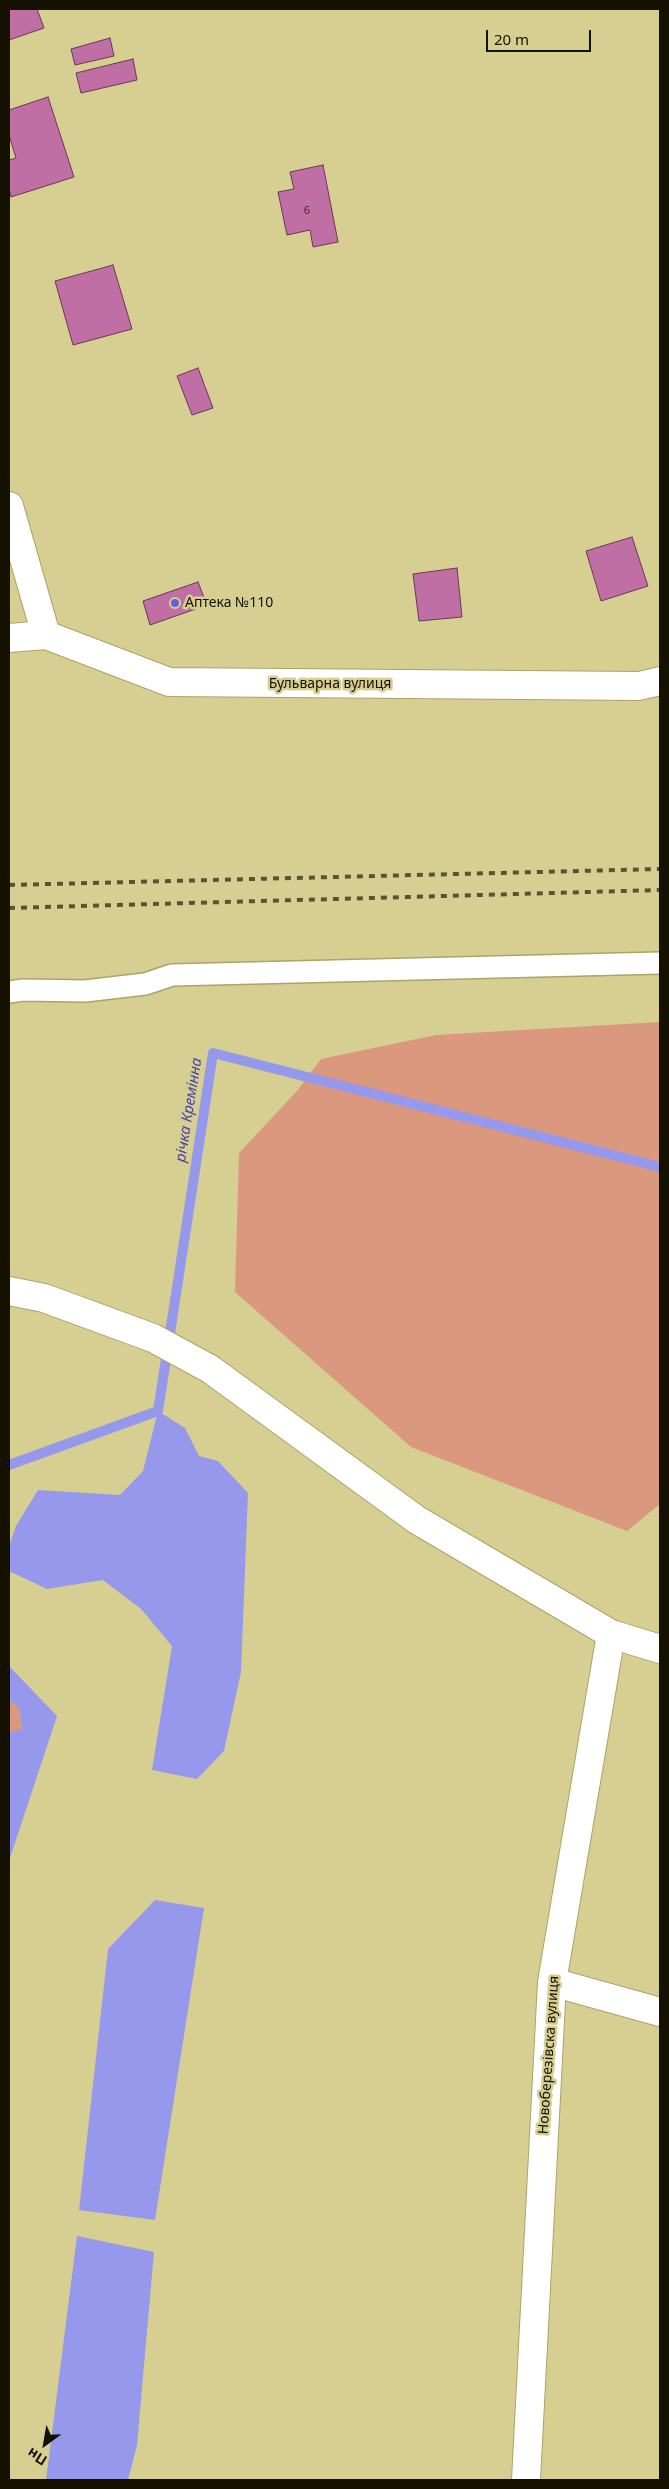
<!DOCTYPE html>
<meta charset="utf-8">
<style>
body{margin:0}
#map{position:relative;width:669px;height:2489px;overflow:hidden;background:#d7cf92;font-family:"Noto Sans",sans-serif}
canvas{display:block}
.frame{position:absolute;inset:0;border:10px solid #151100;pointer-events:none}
.north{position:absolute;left:20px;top:2419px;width:50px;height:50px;-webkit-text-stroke:4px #d7cf92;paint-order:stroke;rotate:212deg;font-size:14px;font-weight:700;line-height:20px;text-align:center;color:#151100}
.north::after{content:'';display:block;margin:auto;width:18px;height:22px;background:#151100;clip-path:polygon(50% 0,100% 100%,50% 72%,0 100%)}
.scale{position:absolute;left:486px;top:30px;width:105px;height:22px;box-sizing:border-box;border:2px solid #151100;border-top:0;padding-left:6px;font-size:15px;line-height:18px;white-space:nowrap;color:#151100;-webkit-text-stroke:4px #d7cf92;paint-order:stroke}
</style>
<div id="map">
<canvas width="669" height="2489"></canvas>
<div class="frame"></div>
<div class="north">Пн</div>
<div class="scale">20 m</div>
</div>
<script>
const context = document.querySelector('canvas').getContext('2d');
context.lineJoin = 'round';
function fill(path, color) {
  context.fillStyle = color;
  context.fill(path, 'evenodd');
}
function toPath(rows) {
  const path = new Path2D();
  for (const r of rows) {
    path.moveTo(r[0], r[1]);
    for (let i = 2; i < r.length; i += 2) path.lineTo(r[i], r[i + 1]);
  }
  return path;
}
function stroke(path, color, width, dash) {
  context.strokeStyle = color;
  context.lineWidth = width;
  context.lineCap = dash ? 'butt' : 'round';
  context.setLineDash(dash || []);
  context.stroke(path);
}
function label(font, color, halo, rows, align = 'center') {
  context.font = font + ' "Noto Sans",sans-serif';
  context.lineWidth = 5;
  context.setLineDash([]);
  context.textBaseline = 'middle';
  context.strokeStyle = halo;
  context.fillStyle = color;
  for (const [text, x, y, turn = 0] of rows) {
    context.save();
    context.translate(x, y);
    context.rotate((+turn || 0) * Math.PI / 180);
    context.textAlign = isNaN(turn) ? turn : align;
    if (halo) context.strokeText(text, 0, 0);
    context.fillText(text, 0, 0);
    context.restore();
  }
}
fill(toPath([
 [660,1022,660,1504,627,1531,411,1447,235,1292,239,1153,297,1091,321,1059,436,1035],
 [9,1700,19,1707,22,1730,9,1733]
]), '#da987f');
fill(toPath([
 [158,1411,185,1428,199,1456,218,1461,248,1493,241,1672,224,1751,197,1779,152,1770,172,1646,141,1609,103,1580,47,1589,9,1571,9,1546,16,1526,38,1490,120,1495,143,1471],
 [9,1666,57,1716,9,1861,9,1733,22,1729,19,1708,9,1700],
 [155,1900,204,1908,155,2220,79,2210,108,1949],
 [77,2236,154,2252,137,2445,128,2480,46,2480]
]), '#9698eb');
stroke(toPath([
 [9,1465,158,1411,213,1053,660,1167]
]), '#9698eb', 10);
const building = toPath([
 [9,9,37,9,44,28,9,40,9,9],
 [110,38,114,56,75,65,71,49,110,38],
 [133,59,137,80,81,93,76,73,133,59],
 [48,97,74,177,11,197,9,189,9,160,16,158,9,135,9,110,48,97],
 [323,165,338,242,313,247,310,230,287,235,278,192,294,189,290,172,323,165],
 [113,265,132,329,73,345,55,281,113,265],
 [198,368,213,408,192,415,177,376,198,368],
 [632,537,648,586,601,601,586,551,632,537],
 [457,568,462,617,419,621,413,574,457,568],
 [198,582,207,605,150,625,143,601,198,582]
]);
fill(building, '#bf6fa4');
stroke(building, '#663856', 1);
const lane = toPath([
 [9,992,23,990,85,991,145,984,172,975,660,963]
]);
const street = toPath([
 [9,506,46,635],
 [9,638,46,635,169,682,639,686,660,681],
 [9,1291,44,1298,153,1338,210,1369,417,1520,611,1634,660,1649],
 [552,1982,660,2012],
 [526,2480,552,1982,611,1634]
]);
stroke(lane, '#aba369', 24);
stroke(street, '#aba369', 30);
stroke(lane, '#fff', 21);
stroke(street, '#fff', 28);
stroke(toPath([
 [9,885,660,869],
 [9,908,660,890]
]), '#595333', 4, [6, 6]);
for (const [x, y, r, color] of [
 [175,603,5,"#665fd8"]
]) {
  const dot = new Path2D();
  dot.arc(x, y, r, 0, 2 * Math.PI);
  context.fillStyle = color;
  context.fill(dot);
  stroke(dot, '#d7cf92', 2);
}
label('11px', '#402829', null, [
 ["6",307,211]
]);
label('14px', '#151100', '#d7cf92', [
 ["Аптека №110",185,603]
], 'left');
label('14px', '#151100', '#d7cf92', [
 ["Бульварна вулиця",330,684],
 ["Новоберезівска вулиця",549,2055,-86]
]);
label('italic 15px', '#4943a3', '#d7cf92', [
 ["річка Кремінна",189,1110,-81]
]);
</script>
